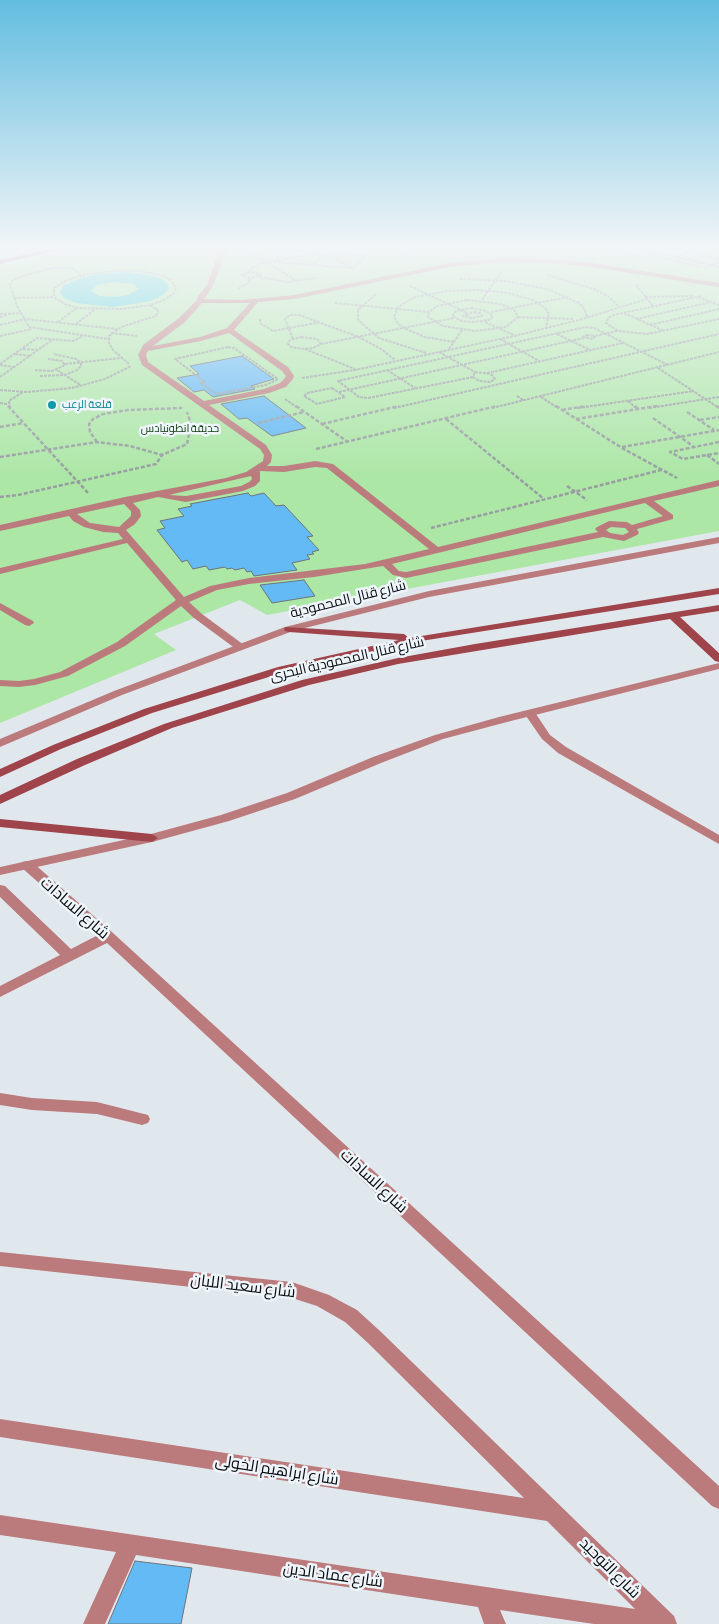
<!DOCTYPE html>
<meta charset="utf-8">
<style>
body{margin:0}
canvas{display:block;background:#e1e8ed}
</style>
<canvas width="719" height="1624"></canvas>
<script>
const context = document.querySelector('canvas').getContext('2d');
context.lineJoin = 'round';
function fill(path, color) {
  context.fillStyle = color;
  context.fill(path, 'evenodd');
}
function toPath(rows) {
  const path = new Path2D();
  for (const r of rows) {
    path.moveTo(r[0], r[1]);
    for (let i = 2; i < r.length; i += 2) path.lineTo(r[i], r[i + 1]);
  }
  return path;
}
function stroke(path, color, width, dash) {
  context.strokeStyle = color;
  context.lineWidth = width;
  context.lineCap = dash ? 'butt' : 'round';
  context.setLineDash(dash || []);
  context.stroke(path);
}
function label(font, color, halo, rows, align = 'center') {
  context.font = font + ' "Asap Condensed",Cairo,sans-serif';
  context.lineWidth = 5;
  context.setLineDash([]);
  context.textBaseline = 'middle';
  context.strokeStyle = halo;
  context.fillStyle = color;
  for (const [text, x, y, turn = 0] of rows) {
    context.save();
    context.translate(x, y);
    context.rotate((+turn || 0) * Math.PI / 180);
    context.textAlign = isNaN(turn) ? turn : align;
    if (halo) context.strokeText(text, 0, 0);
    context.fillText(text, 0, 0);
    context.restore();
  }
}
fill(toPath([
 [87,248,719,248,719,531,267,615,240,600,154,634,176,650,0,723,0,266,41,256]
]), '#ace7a6');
fill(toPath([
 [127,272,159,277,167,283,169,289,163,295,151,301,113,307,76,303,64,298,60,292,63,286,80,278,98,274],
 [113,282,134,284,138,289,128,295,116,297,99,296,91,291,97,285]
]), '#39cbd3');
const building = toPath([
 [242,356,274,379,251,386,255,389,213,397,204,390,194,392,177,378,199,374,190,366,242,356],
 [264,396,306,428,272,436,247,418,239,419,221,404,264,396],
 [248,493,251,496,264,493,276,506,284,505,313,536,307,537,319,550,312,552,314,554,307,555,310,559,292,563,297,570,254,576,251,571,247,572,244,568,235,570,232,568,227,569,225,567,209,570,206,566,193,569,187,560,182,562,157,530,165,528,160,521,184,516,178,509,192,506,190,504,248,493],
 [304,580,315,596,272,603,260,585,304,580],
 [135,1561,192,1568,181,1624,108,1624,135,1561]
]);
fill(building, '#64baf4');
stroke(building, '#6e7479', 1);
stroke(toPath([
 [245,248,297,281],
 [287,248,273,262,353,268,373,248],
 [318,248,336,251,331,256,313,254,319,249],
 [392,248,412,260],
 [606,248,653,260],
 [657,248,647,254,701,267],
 [674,248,719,259],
 [287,249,315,252],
 [336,251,349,248],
 [651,251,719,267],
 [334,253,365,256],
 [402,253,418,248],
 [331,256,351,267],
 [677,257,697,248],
 [313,265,322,255],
 [705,268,719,262],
 [114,271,140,271,161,275,171,280,176,288,173,294,164,300,150,305,123,309,78,308,65,304,54,297,54,288,67,280,88,274,114,271],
 [249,272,251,268,260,264,313,254],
 [252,272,261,275,251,278,241,275,252,272],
 [81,275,72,268,53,268,19,277,12,281,10,285,17,306,29,327,108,339],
 [547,275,594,289,608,296,620,308],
 [259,277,288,282,316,278],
 [460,279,505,281,547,289,579,303,585,310,587,317],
 [636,285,653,306],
 [410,286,467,313],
 [238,289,248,283,251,278],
 [376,294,358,310,358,320,379,338,426,353],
 [701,296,614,315,608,318,606,323,618,331,647,334,719,319],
 [645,297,694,296],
 [698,297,719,305],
 [14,298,54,297],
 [467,300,501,304,514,310,518,317,506,327,475,331,443,326,428,317,429,312,437,306,467,300],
 [482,300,501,272],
 [335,303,429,312],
 [471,308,486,311,493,316,489,320,474,322,462,321,452,316,456,311,471,308],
 [474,312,480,313,482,316,471,318,463,316,474,312],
 [491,312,568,297],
 [624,313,664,331],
 [0,314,22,313],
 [0,317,7,315],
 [518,317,574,319],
 [260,319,260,323,273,331,321,322],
 [636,319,711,302],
 [58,322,77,308],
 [485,322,514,335],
 [76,324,94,310],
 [0,325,25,319,117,329],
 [650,325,719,309],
 [111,333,137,336],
 [557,334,590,350],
 [587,335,595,336,593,339,583,337,587,335],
 [0,336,32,329],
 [595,336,617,331],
 [301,337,317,339,321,344,313,348,304,349,291,347,288,344,290,340,301,337],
 [293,339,285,319,290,315,299,315,359,337,381,349,395,360],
 [500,339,539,361],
 [454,342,425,337,404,328,398,324,394,317,398,307,415,297,447,291,478,290,508,293,533,300,545,308,549,314,546,328],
 [321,344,454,318],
 [228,347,234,348,278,379,266,385,216,394,201,383,205,382,175,359,228,347],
 [23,349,38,350],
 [305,349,355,369],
 [449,349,462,330],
 [439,352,475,372],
 [15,354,30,356],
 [0,364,37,338,73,341,83,336],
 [65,364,121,358],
 [129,364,113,350,109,343,109,336,121,327,156,316,158,310,150,305],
 [0,365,14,367],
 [658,368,719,408],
 [35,370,52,371,65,365,62,361,48,359],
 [57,370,82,386],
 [387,370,415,388],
 [475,372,491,374,495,379,490,382,479,381,473,377,475,372],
 [487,373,623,343],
 [40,376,65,375,77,370,81,366,81,363,76,359,53,354],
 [0,377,52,340],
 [473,377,368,398,359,397,338,381,586,327,594,328,668,365],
 [302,378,355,370,514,336,579,320,647,299],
 [332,388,345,397,317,404,304,396,307,393,332,388],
 [0,390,27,392,72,388,105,379,131,366],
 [339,392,584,338],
 [517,396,523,400],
 [541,397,558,408],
 [285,399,298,408],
 [628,401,636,408],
 [0,403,7,404],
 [10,408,9,401,23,392],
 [394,408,719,334],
 [492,408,719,352],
 [578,408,694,391],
 [649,408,719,397]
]), '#989da1', 2, [3, 1]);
stroke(toPath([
 [8,406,89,494],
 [296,406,348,442],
 [556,406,622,448,677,478],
 [635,406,638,409],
 [717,406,719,408],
 [562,410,586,406],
 [687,412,714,430],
 [653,418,693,446],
 [446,419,544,499],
 [576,419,657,406],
 [700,420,719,417],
 [258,423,304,412],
 [322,424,399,406],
 [0,427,23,423],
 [97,442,90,432,89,424,93,419,103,414,128,410,182,408],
 [719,442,670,452,683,459,719,453],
 [622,447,719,430],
 [316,449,497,406],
 [707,455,719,464],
 [0,457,97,442,130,446,162,455],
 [567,486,587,500],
 [0,497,18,495,156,464,162,455,187,444,191,424,187,412],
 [431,528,661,470]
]), '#989da1', 2.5, [4, 2]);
fill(toPath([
 [220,248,226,248,225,255,213,286,204,299,242,300,294,295,450,263,501,258,552,259,592,263,719,283,719,287,592,267,552,263,501,262,450,267,294,299,258,302,234,330,288,367,294,376,293,379,286,387,269,393,209,405,266,445,272,455,271,462,267,466,284,466,315,461,333,464,438,547,719,480,719,486,654,501,673,515,673,519,637,529,639,533,637,535,624,541,603,537,406,578,393,575,383,566,314,577,249,584,217,590,189,602,202,614,244,645,245,647,244,649,236,649,194,618,181,606,125,646,68,676,35,685,19,687,0,686,0,680,19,681,34,679,60,672,117,642,176,600,127,543,0,574,0,568,123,539,118,533,103,532,84,527,73,521,69,516,0,531,0,525,125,497,226,478,246,472,263,461,264,455,260,449,142,365,138,355,143,345,179,318,197,300,198,296,207,285,220,248],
 [202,303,250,303,227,328,200,337,153,346,185,322,202,303],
 [229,333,282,371,286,376,285,378,280,383,264,389,204,401,148,362,146,355,148,351,201,341,229,333],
 [315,467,327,468,429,549,365,564,249,578,210,586,184,597,126,530,135,524,141,516,140,510,133,503,158,497,186,502,243,491,255,486,260,481,260,471,284,472,315,467],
 [251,476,252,479,249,482,241,486,186,496,169,495,251,476],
 [645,503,663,516,632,525,627,522,609,521,597,527,595,529,598,532,406,572,399,571,392,564,645,503],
 [124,504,131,511,131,516,119,527,90,523,77,514,124,504],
 [611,527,625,528,629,532,623,535,610,533,606,530,611,527],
 [0,603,33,621,34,623,29,626,25,625,0,610,0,603],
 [530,710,534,711,550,735,566,747,719,835,719,844,558,753,542,739,524,713,530,710]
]), '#bb7b7d');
fill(toPath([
 [27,861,32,862,113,933,719,1486,719,1509,712,1506,107,943,0,997,0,986,60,955,0,897,0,885,5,886,71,949,98,935,22,868,20,865,22,862,27,861],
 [0,1093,32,1098,97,1102,148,1115,150,1119,148,1123,142,1125,97,1114,32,1110,0,1105,0,1093],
 [0,1252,292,1282,329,1295,357,1310,380,1331,674,1616,677,1624,594,1624,500,1610,506,1624,484,1624,478,1607,136,1555,105,1624,83,1624,116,1552,0,1535,0,1515,635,1609,547,1521,0,1437,0,1419,524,1498,368,1343,345,1322,317,1306,292,1298,0,1266,0,1252]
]), '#bb7b7d');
fill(toPath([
 [719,537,719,543,429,597,293,631,122,695,0,747,0,739,114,691,285,627,429,591,719,537],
 [719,663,719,669,507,722,443,739,381,763,295,799,229,821,152,842,0,875,0,867,151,834,221,815,287,793,373,757,435,735,499,717,719,663]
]), '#bb7b7d');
fill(toPath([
 [54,248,68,248,0,264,0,260,54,248],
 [719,588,719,594,421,641,285,672,152,713,61,749,0,777,0,769,53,745,144,709,278,667,399,640,289,632,285,631,284,629,285,627,404,634,409,638,719,588],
 [719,605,719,611,680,617,719,653,719,662,715,661,670,619,398,664,309,685,172,728,85,765,0,804,0,795,77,759,164,724,302,680,398,658,475,644,719,605],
 [0,819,152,834,158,838,152,842,0,827,0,819]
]), '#9f444b');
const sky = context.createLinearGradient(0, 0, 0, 476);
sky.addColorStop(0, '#62bde0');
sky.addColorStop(0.52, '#f2f5f7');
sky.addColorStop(1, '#f2f5f700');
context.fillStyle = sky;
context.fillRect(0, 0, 719, 476);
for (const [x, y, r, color] of [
 [52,405,5,"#0f9aa8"]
]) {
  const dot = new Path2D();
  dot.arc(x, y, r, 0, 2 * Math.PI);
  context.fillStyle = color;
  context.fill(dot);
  stroke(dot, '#eef5fb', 2);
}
label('11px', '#0d838f', '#eef5fb', [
 ["قلعة الرعب",62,405]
], 'left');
label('11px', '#0f3b0c', '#eef5fb', [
 ["حديقة انطونيادس",180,429]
]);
label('14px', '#0a0c0e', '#eef5fb', [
 ["شارع قنال المحمودية",348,599,-14],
 ["شارع قنال المحمودية البحرى",347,659,-13]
]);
label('16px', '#0a0c0e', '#eef5fb', [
 ["شارع السادات",75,908,41],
 ["شارع السادات",374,1181,43],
 ["شارع سعيد اللبان",243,1286,7],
 ["شارع ابراهيم الخولى",277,1470,9],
 ["شارع التوحيد",610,1568,45],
 ["شارع عماد الدين",333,1575,8]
]);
</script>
